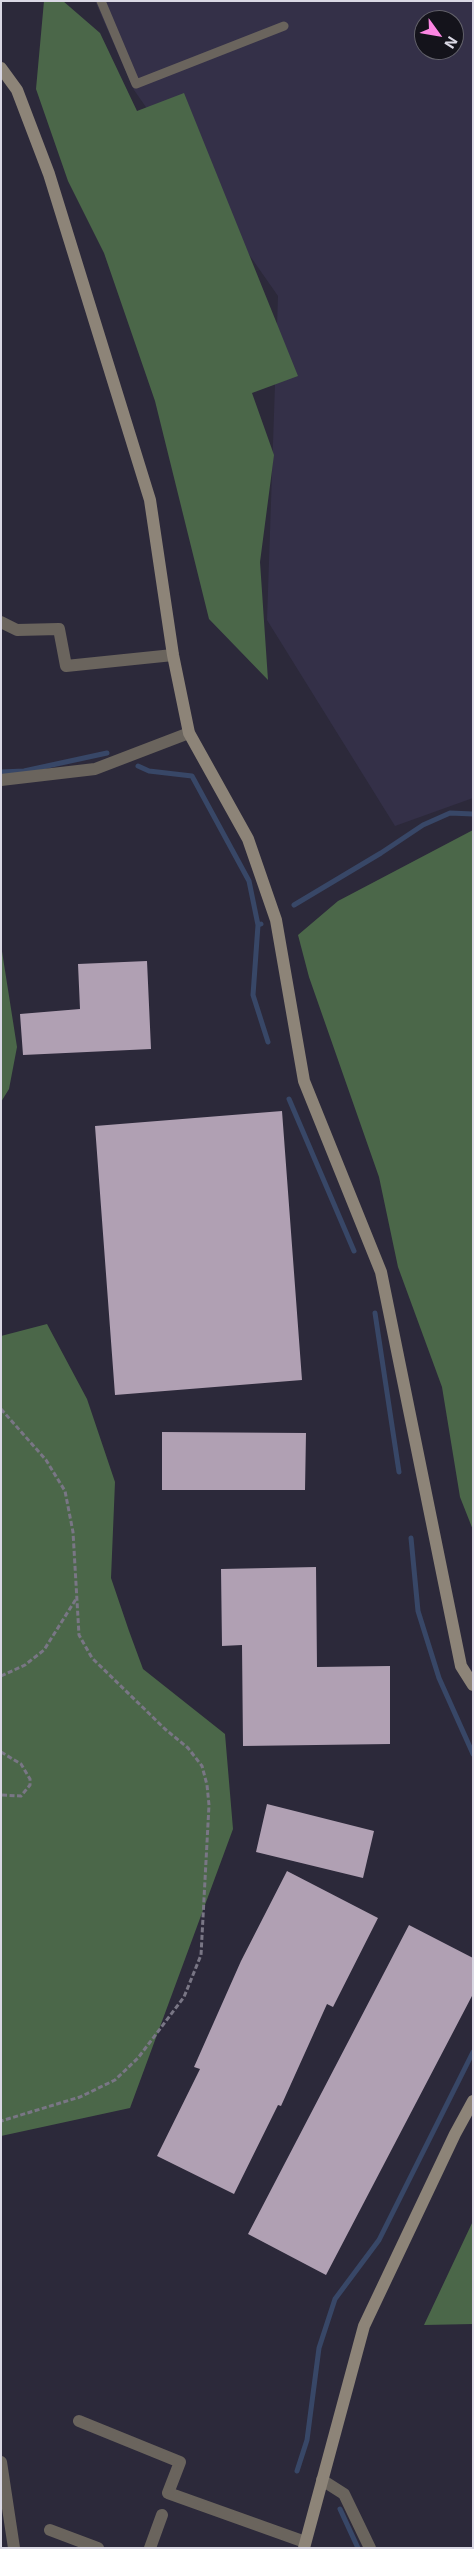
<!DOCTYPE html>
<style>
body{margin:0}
#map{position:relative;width:474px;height:2549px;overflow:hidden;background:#2c293a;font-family:Inter,sans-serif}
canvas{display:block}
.frame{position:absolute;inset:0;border:2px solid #dad8e4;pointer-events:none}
.north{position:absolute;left:414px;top:10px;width:50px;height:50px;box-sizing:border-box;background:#14131b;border:1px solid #63626b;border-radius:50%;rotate:122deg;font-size:14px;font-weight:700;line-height:20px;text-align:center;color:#dad8e4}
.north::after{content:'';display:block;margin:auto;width:18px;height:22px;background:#fc86e3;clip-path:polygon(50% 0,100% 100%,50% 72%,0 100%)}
</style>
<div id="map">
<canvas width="474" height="2549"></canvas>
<div class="frame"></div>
<div class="north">N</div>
</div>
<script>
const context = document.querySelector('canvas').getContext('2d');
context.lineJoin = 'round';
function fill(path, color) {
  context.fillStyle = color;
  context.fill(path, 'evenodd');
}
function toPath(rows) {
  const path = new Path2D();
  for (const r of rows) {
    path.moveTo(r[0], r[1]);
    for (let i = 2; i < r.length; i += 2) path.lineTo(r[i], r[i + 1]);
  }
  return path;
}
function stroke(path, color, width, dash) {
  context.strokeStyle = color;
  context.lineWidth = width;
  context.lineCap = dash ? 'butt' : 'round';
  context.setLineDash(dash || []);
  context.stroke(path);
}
fill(toPath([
 [95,1,473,1,473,798,395,826,267,620,278,296,134,90],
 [424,20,454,20,454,50,424,50]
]), '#343048');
fill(toPath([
 [44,1,63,1,100,33,137,111,184,93,298,376,252,393,274,455,260,562,268,680,209,619,155,401,104,253,68,181,36,89],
 [473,830,473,1530,460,1497,442,1387,398,1267,379,1177,309,977,298,935,338,901],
 [1,945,17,1047,9,1089,1,1102],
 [47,1324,87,1399,115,1482,111,1578,129,1631,143,1669,225,1734,233,1829,130,2108,1,2136,1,1336],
 [473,2221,473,2324,424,2325]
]), '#4b6749');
stroke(toPath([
 [138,766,149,771,192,776,249,881,258,925],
 [1,772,24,771,107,753],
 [294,905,381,853,423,825,450,813,473,814],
 [261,924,258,925,253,995,268,1042],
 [289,1099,354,1251],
 [375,1313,399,1472],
 [411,1538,418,1611,439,1678,473,1754],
 [297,2471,307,2440,319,2348,335,2299,379,2240,473,2052],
 [340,2509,358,2548]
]), '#384767', 5);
fill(toPath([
 [147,961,151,1049,23,1055,20,1014,80,1009,78,964],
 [282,1111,302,1380,115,1395,95,1126],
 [162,1432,306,1433,305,1490,162,1490],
 [316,1567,317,1667,390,1666,390,1744,243,1746,242,1645,222,1646,221,1569],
 [267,1804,374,1831,363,1878,256,1852],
 [287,1871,378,1918,333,2007,327,2004,281,2106,278,2105,234,2194,157,2156,200,2069,194,2067,241,1961],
 [409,1925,473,1958,473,1994,326,2275,248,2234]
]), '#b0a0b3');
stroke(toPath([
 [1,1409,46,1460,65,1491,73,1532,79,1635,92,1658,165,1729,188,1748,202,1766,207,1785,209,1805,201,1955,184,1997,138,2058,115,2080,80,2097,1,2121],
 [1,1676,25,1665,44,1650,76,1599],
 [1,1752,21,1764,30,1779,30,1785,21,1796,1,1795]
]), '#797685', 3, [5, 2.5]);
stroke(toPath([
 [101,1,136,84,284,26]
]), '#6a645d', 9);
stroke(toPath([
 [1,622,17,630,59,629,66,666,173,655],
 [1,780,95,769,189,733],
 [79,2421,180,2462,168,2493,305,2542],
 [1,2462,14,2548],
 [322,2480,344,2494,370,2548],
 [50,2530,98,2548],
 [150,2548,162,2515]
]), '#6a645d', 12);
stroke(toPath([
 [1,68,17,90,49,174,150,500,173,655,189,733,248,839,276,920,304,1081,381,1272,461,1666,473,1685],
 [304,2548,364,2326,455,2134,473,2101]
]), '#8d8478', 12);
</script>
